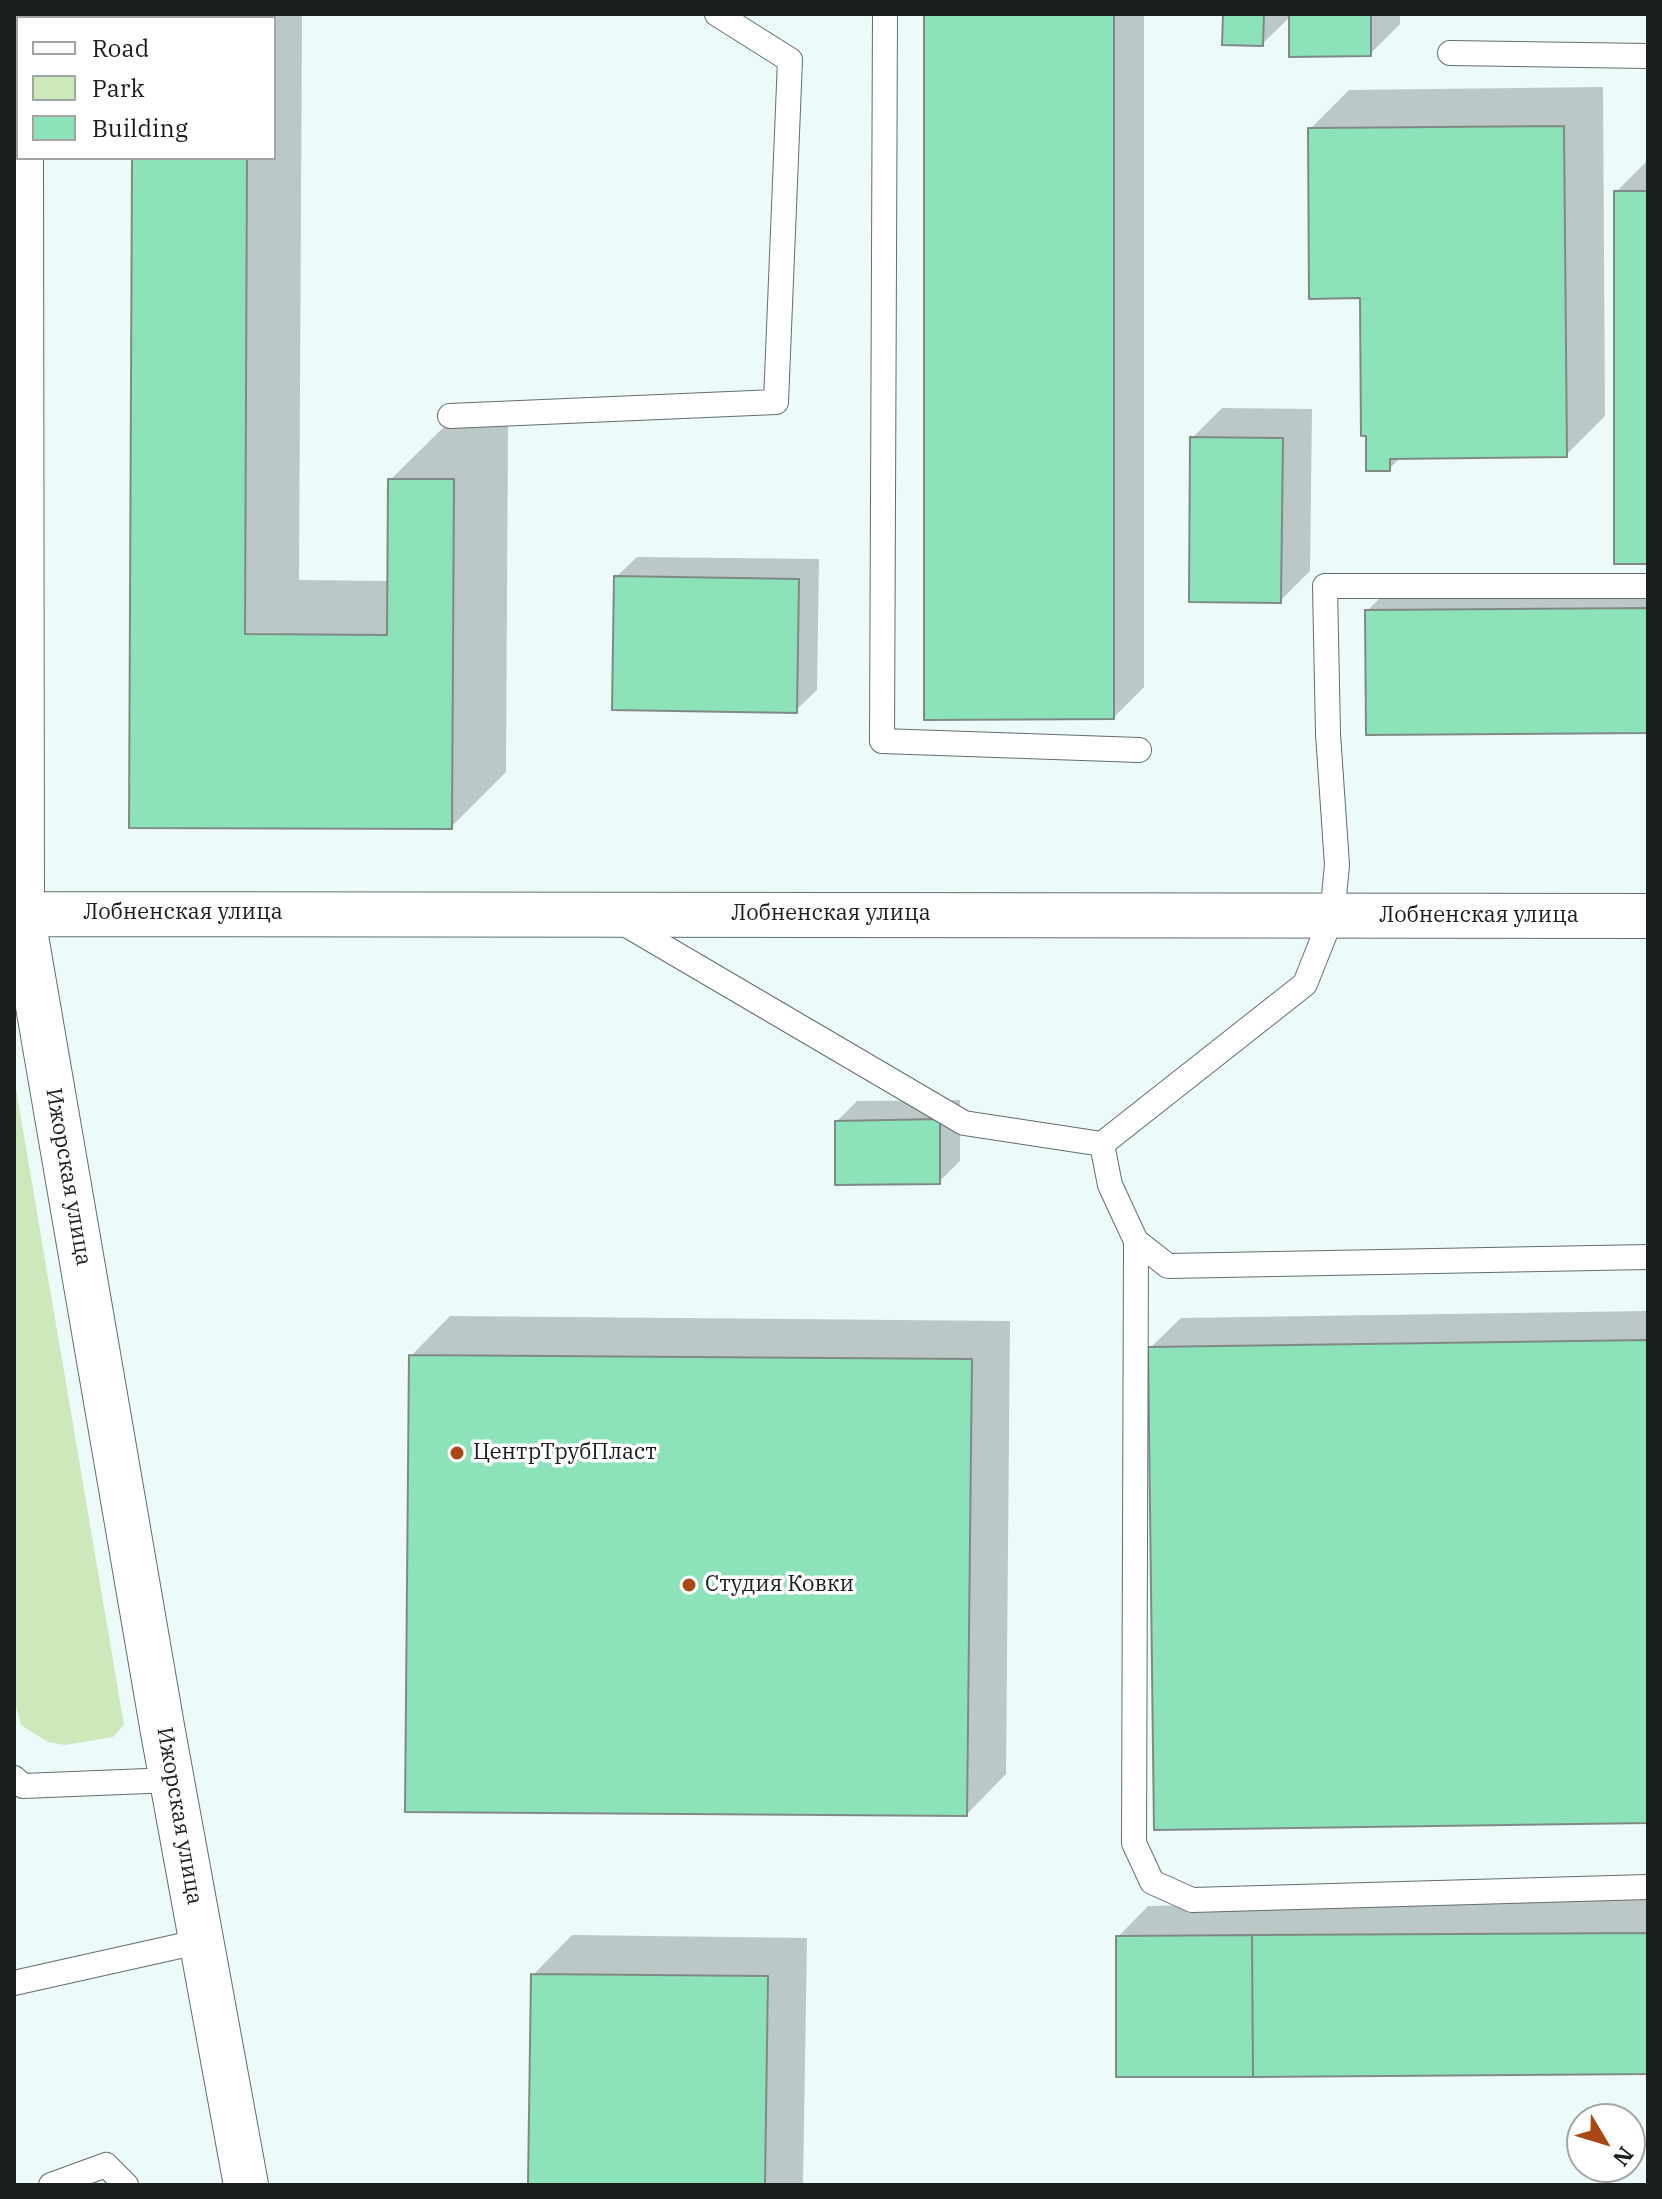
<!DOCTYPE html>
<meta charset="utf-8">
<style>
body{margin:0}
#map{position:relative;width:1662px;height:2199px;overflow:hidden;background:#ecfaf9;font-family:"IBM Plex Serif",serif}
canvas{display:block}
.frame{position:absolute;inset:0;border:16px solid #1a1e1e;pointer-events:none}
.legend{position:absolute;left:16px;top:16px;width:260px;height:144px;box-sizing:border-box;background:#fff;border:2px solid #a3a5a5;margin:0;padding:10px 14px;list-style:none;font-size:24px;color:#1a1e1e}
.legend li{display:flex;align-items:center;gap:16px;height:40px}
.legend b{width:40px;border:2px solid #a3a5a5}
.north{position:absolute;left:1566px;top:2103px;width:80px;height:80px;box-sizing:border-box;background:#fff;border:2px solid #a3a5a5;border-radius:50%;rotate:128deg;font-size:22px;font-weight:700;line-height:32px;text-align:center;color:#1a1e1e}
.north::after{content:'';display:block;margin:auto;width:28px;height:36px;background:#aa4712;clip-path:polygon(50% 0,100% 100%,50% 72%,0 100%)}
</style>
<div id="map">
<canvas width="1662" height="2199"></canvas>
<div class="frame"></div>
<ul class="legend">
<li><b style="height:10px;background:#fff"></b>Road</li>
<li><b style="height:22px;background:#cde8bb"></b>Park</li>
<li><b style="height:22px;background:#8ce3ba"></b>Building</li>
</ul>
<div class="north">N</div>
</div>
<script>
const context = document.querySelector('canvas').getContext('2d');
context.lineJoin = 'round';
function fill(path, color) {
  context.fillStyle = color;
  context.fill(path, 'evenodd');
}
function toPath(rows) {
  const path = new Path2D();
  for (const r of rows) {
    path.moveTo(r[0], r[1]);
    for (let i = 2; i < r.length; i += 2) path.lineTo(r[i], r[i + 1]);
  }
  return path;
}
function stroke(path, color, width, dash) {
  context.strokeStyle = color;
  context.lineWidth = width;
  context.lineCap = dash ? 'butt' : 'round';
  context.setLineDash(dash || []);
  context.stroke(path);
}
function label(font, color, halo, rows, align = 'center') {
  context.font = font + ' "IBM Plex Serif",serif';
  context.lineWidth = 7;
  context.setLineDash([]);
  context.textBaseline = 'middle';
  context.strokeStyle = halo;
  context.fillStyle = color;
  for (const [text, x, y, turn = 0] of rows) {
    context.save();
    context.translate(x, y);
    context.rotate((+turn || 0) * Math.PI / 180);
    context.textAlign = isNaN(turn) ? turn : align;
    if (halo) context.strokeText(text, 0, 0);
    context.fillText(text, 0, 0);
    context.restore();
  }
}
fill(toPath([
 [14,1077,124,1725,113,1737,65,1745,48,1742,21,1725,14,1698]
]), '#cde8bb');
fill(toPath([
 [135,14,302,14,299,580,390,581,390,480,445,426,508,425,506,772,451,827,131,826,134,158,274,158,274,18,135,18],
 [926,14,1144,14,1144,687,1114,717],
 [1225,14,1400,14,1400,24,1370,54,1291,16,1262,44],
 [1603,87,1605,416,1566,455,1401,457,1389,469,1362,296,1310,129,1349,90],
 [1648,160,1648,562,1616,192],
 [1222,408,1312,409,1310,571,1280,601,1192,438],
 [637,557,819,559,817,690,796,710,616,577],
 [1648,579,1648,731,1367,611,1397,581],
 [960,1100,960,1161,939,1182,837,1121,857,1101],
 [1648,1311,1648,1821,1150,1348,1181,1318],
 [450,1316,1010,1321,1006,1774,967,1814,411,1356],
 [1648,1895,1648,2072,1118,1937,1148,1906],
 [572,1935,807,1938,803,2185,530,2185,533,1975]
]), '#0003');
const building = toPath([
 [133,14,248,14,248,18,133,18,133,14],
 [924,14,1114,14,1114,719,924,720,924,14],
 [1223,14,1264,14,1263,46,1222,45,1223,14],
 [1289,14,1371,14,1371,56,1289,57,1289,14],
 [1564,126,1567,457,1390,459,1390,471,1366,471,1366,436,1361,436,1360,298,1309,299,1308,128,1564,126],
 [132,158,247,158,245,634,387,635,388,479,454,479,452,829,129,828,132,158],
 [1614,191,1648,191,1648,564,1614,564,1614,191],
 [1190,437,1283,438,1281,603,1189,602,1190,437],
 [614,576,799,579,797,713,612,710,614,576],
 [1648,608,1648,733,1366,735,1365,610,1648,608],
 [940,1119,940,1184,835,1185,835,1121,940,1119],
 [1648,1340,1648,1823,1154,1830,1148,1347,1648,1340],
 [409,1355,972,1359,967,1816,405,1812,409,1355],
 [1648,1933,1648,2074,1253,2077,1252,1935,1648,1933],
 [1252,1935,1253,2077,1116,2077,1116,1936,1252,1935],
 [531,1974,768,1976,765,2185,528,2185,531,1974]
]);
fill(building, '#8ce3ba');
stroke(building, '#808a84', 2);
const service = toPath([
 [885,14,882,741,1139,750],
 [1450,53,1648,56],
 [450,416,776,402,790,60,717,14],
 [618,920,964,1123,1102,1144,1305,984,1332,916,1337,865,1328,734,1325,586,1648,586],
 [1102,1144,1110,1185,1136,1241,1168,1266,1648,1257],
 [1136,1241,1134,1843,1152,1882,1192,1900,1648,1887],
 [14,1778,23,1786,172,1780],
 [14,1983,202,1941],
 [51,2185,106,2165,126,2185]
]);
const tertiary = toPath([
 [20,14,20,18],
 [21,158,22,913,163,1732,246,2185],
 [14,914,1648,916]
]);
stroke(service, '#626e6d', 26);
stroke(tertiary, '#626e6d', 46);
stroke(toPath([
 [79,14,79,18]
]), '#919b9a', 5, [4, 6]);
stroke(service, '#fff', 24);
stroke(tertiary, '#fff', 44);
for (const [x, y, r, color] of [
 [457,1453,8,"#aa4712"],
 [689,1585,8,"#aa4712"]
]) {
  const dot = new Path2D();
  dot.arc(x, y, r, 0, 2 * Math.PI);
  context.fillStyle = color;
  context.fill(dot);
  stroke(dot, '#fff', 3);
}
label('22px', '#1a1e1e', '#fff', [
 ["Лобненская улица",183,913],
 ["Лобненская улица",831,914],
 ["Лобненская улица",1479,916],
 ["Ижорская улица",68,1177,80],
 ["Ижорская улица",179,1816,80]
]);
label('22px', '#1a1e1e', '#fff', [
 ["ЦентрТрубПласт",473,1453],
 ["Студия Ковки",705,1585]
], 'left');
</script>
